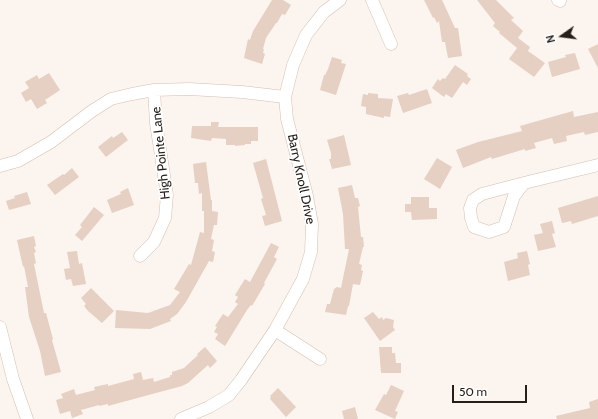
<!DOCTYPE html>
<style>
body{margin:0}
#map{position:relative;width:598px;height:419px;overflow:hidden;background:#fcf4ee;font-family:Cabin,sans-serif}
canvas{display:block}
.north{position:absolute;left:542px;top:16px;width:40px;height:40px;-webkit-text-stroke:3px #fff;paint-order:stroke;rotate:256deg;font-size:11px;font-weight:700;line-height:16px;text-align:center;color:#251e19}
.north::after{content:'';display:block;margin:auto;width:14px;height:18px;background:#251e19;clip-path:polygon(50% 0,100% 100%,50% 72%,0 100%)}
.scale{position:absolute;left:452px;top:385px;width:75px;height:18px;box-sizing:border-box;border:2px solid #251e19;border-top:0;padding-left:5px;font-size:12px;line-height:14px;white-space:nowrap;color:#251e19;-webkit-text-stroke:3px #fff;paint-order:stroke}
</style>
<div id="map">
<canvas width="598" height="419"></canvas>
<div class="north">N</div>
<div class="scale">50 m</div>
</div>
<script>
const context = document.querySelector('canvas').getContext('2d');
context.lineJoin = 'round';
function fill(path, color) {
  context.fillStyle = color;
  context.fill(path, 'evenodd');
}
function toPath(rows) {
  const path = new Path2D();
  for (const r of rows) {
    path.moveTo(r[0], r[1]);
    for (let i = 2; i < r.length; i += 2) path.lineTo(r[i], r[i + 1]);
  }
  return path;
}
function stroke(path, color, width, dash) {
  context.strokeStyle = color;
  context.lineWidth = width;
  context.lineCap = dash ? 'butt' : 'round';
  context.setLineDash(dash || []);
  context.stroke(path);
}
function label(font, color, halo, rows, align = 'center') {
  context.font = font + ' Cabin,sans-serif';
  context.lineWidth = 3.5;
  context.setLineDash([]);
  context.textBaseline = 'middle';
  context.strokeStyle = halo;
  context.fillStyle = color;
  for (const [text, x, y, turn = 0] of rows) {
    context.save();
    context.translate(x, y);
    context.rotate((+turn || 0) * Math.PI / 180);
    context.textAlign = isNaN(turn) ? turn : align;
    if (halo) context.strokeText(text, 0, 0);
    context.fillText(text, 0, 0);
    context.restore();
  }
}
fill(toPath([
 [272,0,283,0,291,5,285,15,282,14,277,23,276,23,266,38,263,49,264,49,263,53,265,54,262,64,244,58,248,39,250,40,253,31],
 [424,0,442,0,455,28,458,28,462,56,448,58,445,42,442,42,439,21,437,23,434,17,433,18],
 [477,0,496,0,514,18,511,20,523,31,518,38,530,47,528,51,545,63,534,77,509,59,517,48,499,33,500,32,493,26,495,23],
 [598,44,598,68,588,49],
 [575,53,580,69,552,77,548,62,566,57,565,55],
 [332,57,342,60,341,63,346,64,336,95,320,90,324,75,325,75,328,69],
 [455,65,468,74,467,76,471,79,467,85,463,82,452,98,446,94,444,97,432,88,438,79,440,81,443,78,445,79],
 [49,73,60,90,45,100,47,103,37,109,31,99,26,102,21,93,29,88,25,82,37,75,39,79],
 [427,89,432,103,403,113,397,96,408,93,409,95],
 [368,93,378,94,378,98,393,99,390,117,384,116,384,118,366,114,366,107,361,106,363,94,368,95],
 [573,111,574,117,598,112,598,132,585,135,584,132,566,136,567,141,554,144,552,138,534,143,536,148,525,151,525,149,492,159,491,157,463,168,456,150,478,142,522,131,520,126],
 [211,122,219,122,218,127,258,127,258,141,251,141,251,144,245,144,245,145,235,146,235,145,226,145,226,139,212,138,211,141,191,138,192,126,211,126],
 [122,132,128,140,106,157,98,147,112,136,113,138],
 [344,135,351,165,332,169,329,159,331,159,331,153,327,140],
 [437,158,452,167,440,189,424,179],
 [266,159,282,221,265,226,262,216,266,215,261,199,263,198,253,163],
 [206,162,211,200,212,200,212,211,218,212,217,225,214,225,211,239,214,240,212,251,215,252,213,262,209,261,186,302,177,314,170,319,171,321,150,329,115,328,116,310,148,313,170,305,180,292,174,289,189,264,191,265,200,232,204,233,204,211,206,211,202,211,202,193,199,194,198,183,195,183,193,164],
 [72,168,79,177,55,195,47,185,63,174,64,175],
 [352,185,355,198,358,198,360,206,358,207,361,237,363,237,364,247,363,247,359,264,362,265,361,270,363,271,360,285,353,284,349,306,348,306,346,315,325,312,327,304,330,304,334,289,337,287,341,288,349,249,345,249,343,214,338,188],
 [128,188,134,205,112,213,107,200,121,194,120,192],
 [27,192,31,204,9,210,6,201,15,198,14,196],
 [598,196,598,216,572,224,571,221,562,223,558,208],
 [411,197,429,197,429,208,437,208,437,219,412,220,411,212,405,212,405,204,411,204],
 [94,207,104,215,82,241,75,235,82,227,80,225],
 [552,221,555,233,552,234,556,247,538,251,534,235,543,233,540,224],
 [34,236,36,246,34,247,36,252,34,253,36,263,34,264,44,313,46,313,53,339,52,340,61,372,45,376,40,351,29,317,25,287,28,287,24,266,23,267,17,240],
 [271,243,279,247,274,257,277,259,264,283,265,284,252,306,251,305,247,310,225,346,215,339,218,334,214,332,217,327,215,326,223,314,228,317,238,304,235,302,238,297,235,295,245,279,250,282],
 [77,251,79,264,82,263,86,284,73,286,71,279,66,280,64,269,70,268,67,252],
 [527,251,530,264,528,265,530,275,508,281,504,262,518,258,517,253],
 [91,288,114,311,102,323,88,311,84,306,86,304,81,298],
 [373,312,379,319,382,317,383,320,386,318,394,320,393,327,395,330,380,341,364,318],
 [205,347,217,361,210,368,208,365,188,383,182,386,108,406,108,404,99,406,99,405,81,410,83,414,72,418,70,411,60,414,56,400,63,398,61,394,74,389,76,395,95,390,94,387,108,384,108,386,134,379,133,374,141,372,143,380,153,378,154,382,170,377,170,375,172,375,172,372,184,368,198,355,197,354],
 [379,347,392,347,392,353,395,353,396,363,401,363,401,373,381,373],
 [391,385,404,391,395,411,398,412,395,419,375,410,384,394,386,395],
 [278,388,296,407,286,417,270,399,271,397,270,396],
 [598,399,598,419,557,419,556,416,590,408,589,402],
 [355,407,358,419,344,419,342,411]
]), '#e5d0c3');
const minor = toPath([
 [372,0,391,44],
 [558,0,560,1],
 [0,166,18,161,51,142,92,111,111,99,132,94,154,90,189,89,242,92,285,97],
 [524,183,514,196,504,227,489,232,474,227,471,218,470,208,473,200,482,194,524,183,598,165],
 [140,256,154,242,165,218,167,195,156,123,154,90],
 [0,327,13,379,27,419],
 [275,330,320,359],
 [181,419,209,407,229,395,241,380,275,330,303,279,311,252,312,224,307,196,287,119,285,97,293,65,306,35,324,12,340,0]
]);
stroke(minor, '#d3bfb2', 13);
stroke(minor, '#fff', 12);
label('13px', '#251e19', '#fff', [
 ["High Pointe Lane",161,153,-96],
 ["Barry Knoll Drive",301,179,78]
]);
</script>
